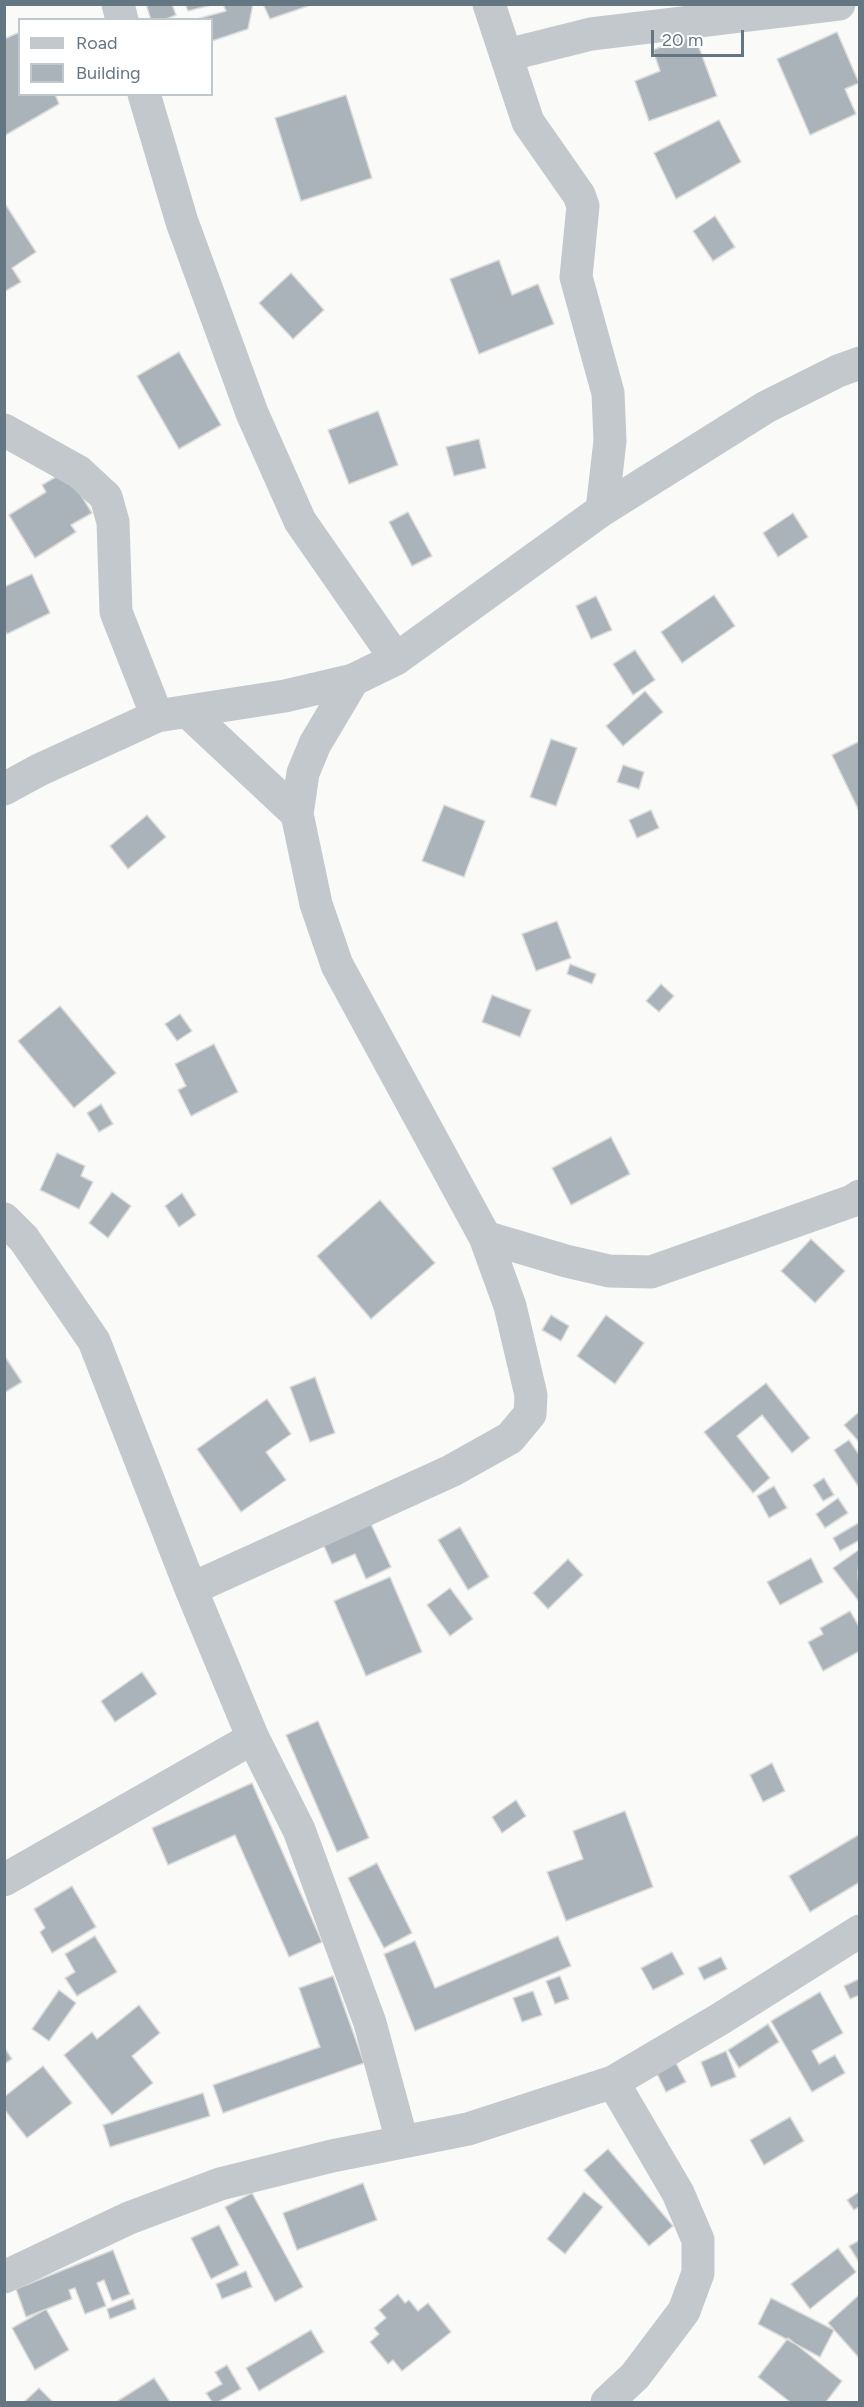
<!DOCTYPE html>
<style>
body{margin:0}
#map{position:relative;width:864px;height:2407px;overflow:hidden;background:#fafaf8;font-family:Figtree,sans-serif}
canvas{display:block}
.frame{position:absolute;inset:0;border:6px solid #657683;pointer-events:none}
.legend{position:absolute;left:18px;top:18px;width:195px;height:78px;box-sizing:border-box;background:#fff;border:2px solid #c1c8cd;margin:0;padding:8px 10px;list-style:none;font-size:18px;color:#657683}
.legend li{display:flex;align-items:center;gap:12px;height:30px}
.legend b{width:30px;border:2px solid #c1c8cd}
.scale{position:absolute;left:651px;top:30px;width:93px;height:27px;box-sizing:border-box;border:3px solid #657683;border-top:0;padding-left:8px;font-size:18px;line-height:21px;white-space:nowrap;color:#657683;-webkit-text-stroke:4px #fff;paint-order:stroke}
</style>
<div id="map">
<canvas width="864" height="2407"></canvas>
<div class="frame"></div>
<ul class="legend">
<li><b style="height:8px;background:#c3c8cc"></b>Road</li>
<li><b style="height:16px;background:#aab3b9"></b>Building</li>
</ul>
<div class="scale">20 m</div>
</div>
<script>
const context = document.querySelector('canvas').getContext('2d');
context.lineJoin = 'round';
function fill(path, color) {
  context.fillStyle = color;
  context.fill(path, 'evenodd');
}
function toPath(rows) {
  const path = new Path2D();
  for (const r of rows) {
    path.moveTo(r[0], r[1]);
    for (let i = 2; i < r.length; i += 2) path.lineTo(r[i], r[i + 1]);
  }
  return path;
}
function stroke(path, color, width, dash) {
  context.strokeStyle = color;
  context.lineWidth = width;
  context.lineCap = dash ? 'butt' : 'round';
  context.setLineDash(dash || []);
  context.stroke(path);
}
const building = toPath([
 [146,4,172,4,176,15,164,20,151,20,146,4],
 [185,4,215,4,188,11,185,4],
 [223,4,253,4,248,29,212,41,212,20,193,20,226,11,223,4],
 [263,4,314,4,270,19,263,4],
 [20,32,20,94,55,94,59,104,4,136,4,39,20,32],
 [837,32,859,83,845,89,856,114,810,135,777,59,837,32],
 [694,34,717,96,649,121,635,81,660,71,653,50,694,34],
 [346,95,372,178,301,201,275,118,346,95],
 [719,120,741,162,676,199,654,153,719,120],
 [4,202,36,252,12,268,21,282,4,292,4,202],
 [715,216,735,247,713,261,693,231,715,216],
 [499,260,512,295,538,284,554,324,479,354,450,279,499,260],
 [291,273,324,310,293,339,259,303,291,273],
 [179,352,221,425,179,449,137,376,179,352],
 [378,411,398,465,349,484,328,430,378,411],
 [479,439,486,468,454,476,446,447,479,439],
 [66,471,92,513,71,525,76,532,35,558,9,515,46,492,42,485,66,471],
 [408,512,432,556,412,566,389,522,408,512],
 [793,513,808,537,778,557,763,533,793,513],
 [32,574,50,613,7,634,4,629,4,587,32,574],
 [714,595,735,626,682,663,661,632,714,595],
 [596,596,612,630,591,639,576,606,596,596],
 [635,650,655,680,633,695,613,664,635,650],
 [645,691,663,712,623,746,606,726,645,691],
 [551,739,577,748,556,806,530,797,551,739],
 [860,741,860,813,832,755,860,741],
 [623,765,644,772,639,789,617,782,623,765],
 [444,805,485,821,464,877,422,861,444,805],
 [651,810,659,828,637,838,629,820,651,810],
 [147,815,166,837,128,869,110,846,147,815],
 [557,921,571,958,536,971,522,934,557,921],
 [570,964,596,974,592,984,567,974,570,964],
 [661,984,674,996,659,1012,646,1001,661,984],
 [492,995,531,1010,520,1037,482,1022,492,995],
 [60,1006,116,1073,74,1108,18,1041,60,1006],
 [180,1014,192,1031,177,1041,165,1024,180,1014],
 [214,1044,238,1092,191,1116,178,1090,186,1086,175,1064,214,1044],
 [101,1104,113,1124,99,1132,87,1113,101,1104],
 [611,1137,630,1174,571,1205,552,1168,611,1137],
 [57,1153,85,1166,81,1176,93,1182,79,1209,40,1190,57,1153],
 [112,1192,131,1206,108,1238,89,1223,112,1192],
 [182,1193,196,1215,179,1227,165,1206,182,1193],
 [380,1200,435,1263,371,1319,317,1256,380,1200],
 [811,1239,845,1271,815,1303,781,1271,811,1239],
 [551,1315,569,1326,561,1341,542,1330,551,1315],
 [606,1315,644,1343,615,1384,577,1356,606,1315],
 [4,1355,22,1382,4,1393,4,1355],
 [315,1377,335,1433,310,1442,290,1387,315,1377],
 [766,1383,810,1438,792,1453,762,1415,737,1436,770,1478,753,1493,704,1432,766,1383],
 [267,1399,291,1434,266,1452,286,1480,241,1512,197,1449,267,1399],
 [860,1411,860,1443,844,1425,860,1411],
 [849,1440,860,1456,860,1489,834,1450,849,1440],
 [824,1478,834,1495,823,1501,813,1485,824,1478],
 [774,1486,787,1508,769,1518,757,1496,774,1486],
 [838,1498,848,1513,825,1528,816,1514,838,1498],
 [370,1522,391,1567,366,1579,355,1554,332,1564,323,1544,370,1522],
 [860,1522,860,1540,840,1551,833,1538,860,1522],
 [460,1527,489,1577,468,1590,438,1540,460,1527],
 [860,1549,858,1573,860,1603,833,1568,860,1549],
 [811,1558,823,1582,780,1605,767,1582,811,1558],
 [568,1559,583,1575,548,1609,533,1593,568,1559],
 [390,1577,422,1652,366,1676,334,1601,390,1577],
 [450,1588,473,1619,450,1636,427,1605,450,1588],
 [850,1611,860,1628,860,1651,823,1671,808,1642,823,1634,820,1628,850,1611],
 [142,1672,157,1694,115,1722,101,1701,142,1672],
 [318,1721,369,1838,337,1852,286,1735,318,1721],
 [772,1763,785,1791,763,1802,750,1775,772,1763],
 [252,1783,322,1942,289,1957,235,1835,168,1865,152,1828,252,1783],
 [516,1800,526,1816,502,1833,492,1817,516,1800],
 [625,1811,653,1887,566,1921,547,1872,583,1859,573,1831,625,1811],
 [860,1834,860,1882,810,1912,789,1876,860,1834],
 [377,1863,412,1933,384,1948,348,1878,377,1863],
 [72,1886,96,1927,52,1953,40,1932,45,1928,34,1909,72,1886],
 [95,1936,117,1972,77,1996,65,1978,75,1972,65,1954,95,1936],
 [558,1936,571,1966,415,2031,384,1954,415,1941,435,1988,558,1936],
 [672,1952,684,1974,653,1990,641,1968,672,1952],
 [721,1957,727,1969,704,1980,698,1968,721,1957],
 [333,1976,364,2063,223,2113,213,2085,320,2047,299,1988,333,1976],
 [560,1976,569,1999,555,2004,546,1981,560,1976],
 [859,1979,860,1995,850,1999,844,1986,859,1979],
 [59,1990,76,2003,49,2041,32,2029,59,1990],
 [533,1991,542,2015,522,2022,513,1998,533,1991],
 [820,1992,843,2033,812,2051,819,2064,835,2055,845,2073,812,2092,771,2021,820,1992],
 [139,2005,160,2033,132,2056,153,2083,112,2115,64,2055,92,2032,97,2039,139,2005],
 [768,2024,779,2042,739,2068,728,2050,768,2024],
 [4,2047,12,2059,4,2064,4,2047],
 [669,2050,686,2082,666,2092,650,2060,669,2050],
 [726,2051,736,2077,711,2087,701,2062,726,2051],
 [43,2066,72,2103,27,2138,4,2109,4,2097,43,2066],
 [203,2093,210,2116,110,2147,103,2125,203,2093],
 [790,2117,804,2141,764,2165,750,2140,790,2117],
 [608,2149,673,2226,649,2246,584,2170,608,2149],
 [363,2183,377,2220,297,2250,283,2213,363,2183],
 [860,2191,860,2206,854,2210,847,2200,860,2191],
 [584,2192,603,2207,565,2254,547,2239,584,2192],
 [252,2193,303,2287,275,2302,225,2207,252,2193],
 [219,2225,239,2265,211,2279,191,2238,219,2225],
 [860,2240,860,2264,849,2246,860,2240],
 [838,2248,856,2272,810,2309,791,2284,838,2248],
 [113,2250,130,2294,112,2301,104,2280,97,2283,106,2306,85,2314,75,2288,69,2290,72,2299,26,2317,16,2289,113,2250],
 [246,2271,252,2287,222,2299,216,2284,246,2271],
 [398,2294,405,2303,409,2300,418,2311,428,2303,451,2332,402,2371,393,2360,388,2364,370,2342,379,2334,374,2328,386,2318,379,2310,398,2294],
 [860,2294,860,2359,828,2323,860,2294],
 [771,2298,834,2330,820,2357,758,2324,771,2298],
 [133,2299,136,2309,110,2319,107,2309,133,2299],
 [46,2309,69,2350,35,2370,12,2328,46,2309],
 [311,2330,324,2352,259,2391,246,2368,311,2330],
 [788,2338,842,2381,826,2402,790,2402,758,2377,788,2338],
 [227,2365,241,2389,218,2402,212,2402,206,2393,222,2384,215,2372,227,2365],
 [154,2378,170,2402,116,2402,154,2378],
 [39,2388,53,2402,24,2402,39,2388]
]);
fill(building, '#aab3b9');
stroke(building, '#dcdcda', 1.5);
stroke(toPath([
 [118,4,122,20],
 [489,4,528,122,579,195,583,206,576,277,608,393,610,441,602,510],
 [507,55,591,34,839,4],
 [144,94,182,222,252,413,300,521,396,659],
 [4,430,79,472,106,497,113,522,116,612,157,716],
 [188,712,297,814],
 [4,789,39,770,157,716,285,696,353,680,396,659,602,510,766,407,838,371,860,363],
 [4,1219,24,1239,94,1341,191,1589,253,1738,299,1830,370,2023,402,2141],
 [485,1237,566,1261,609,1271,651,1272,852,1201,860,1196],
 [191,1589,451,1471,510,1438,530,1414,531,1395,510,1306,485,1237,337,965,316,904,297,814,303,773,315,744,353,680],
 [4,1880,253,1738],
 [4,2277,129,2218,220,2184,332,2156,468,2129,613,2082,720,2019,860,1931],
 [607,2402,635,2376,684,2311,698,2273,698,2240,678,2193,613,2082]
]), '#c3c8cc', 33);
</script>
